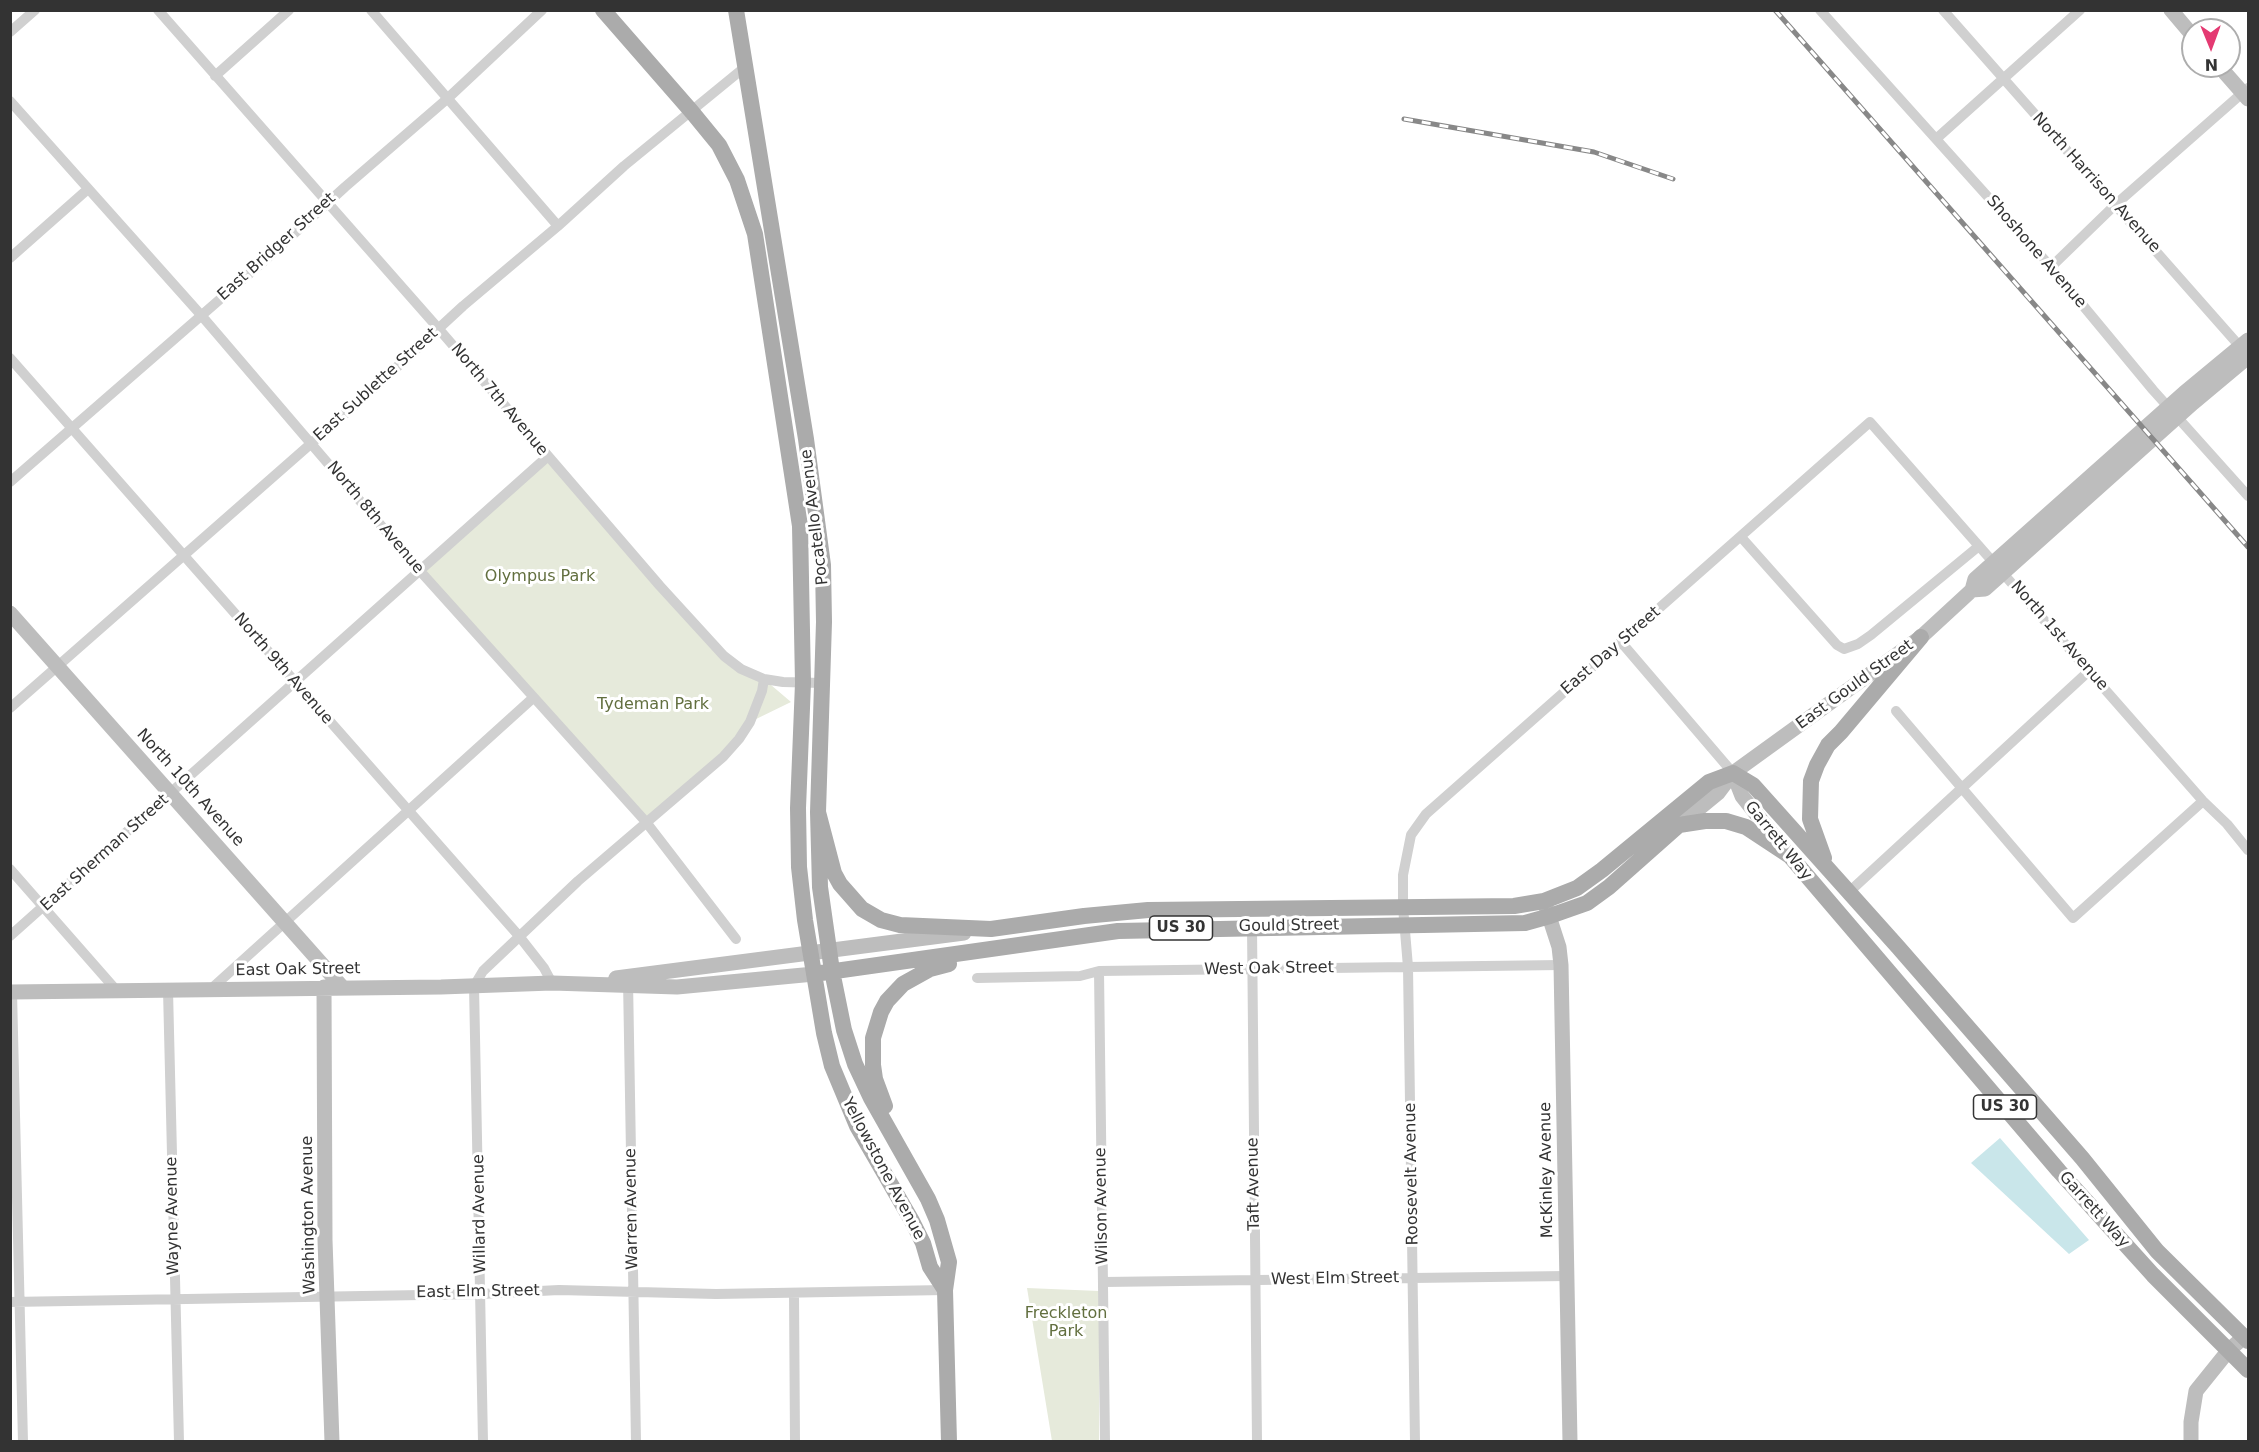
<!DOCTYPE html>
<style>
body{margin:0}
#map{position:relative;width:2259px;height:1452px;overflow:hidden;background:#fff;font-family:"DejaVu Sans",sans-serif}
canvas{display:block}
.frame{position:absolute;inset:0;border:12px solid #333;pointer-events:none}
.north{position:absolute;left:2181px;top:18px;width:60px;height:60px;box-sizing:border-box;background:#fff;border:2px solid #adadad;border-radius:50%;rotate:179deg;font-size:16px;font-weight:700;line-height:24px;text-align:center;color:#333}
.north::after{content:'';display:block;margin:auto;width:21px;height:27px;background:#e43a72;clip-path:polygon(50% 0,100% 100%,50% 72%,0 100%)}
</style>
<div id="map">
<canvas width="2259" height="1452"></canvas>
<div class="frame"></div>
<div class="north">N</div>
</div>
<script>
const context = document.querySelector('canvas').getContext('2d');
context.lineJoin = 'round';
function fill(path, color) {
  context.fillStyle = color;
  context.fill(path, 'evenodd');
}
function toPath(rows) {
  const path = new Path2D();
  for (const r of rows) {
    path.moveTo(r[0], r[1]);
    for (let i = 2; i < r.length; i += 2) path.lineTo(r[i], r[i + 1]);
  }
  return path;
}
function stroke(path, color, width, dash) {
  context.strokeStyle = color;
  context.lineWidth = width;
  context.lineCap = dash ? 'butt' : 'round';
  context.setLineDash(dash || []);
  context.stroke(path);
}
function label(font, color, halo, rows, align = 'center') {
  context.font = font + ' "DejaVu Sans",sans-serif';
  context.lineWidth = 6;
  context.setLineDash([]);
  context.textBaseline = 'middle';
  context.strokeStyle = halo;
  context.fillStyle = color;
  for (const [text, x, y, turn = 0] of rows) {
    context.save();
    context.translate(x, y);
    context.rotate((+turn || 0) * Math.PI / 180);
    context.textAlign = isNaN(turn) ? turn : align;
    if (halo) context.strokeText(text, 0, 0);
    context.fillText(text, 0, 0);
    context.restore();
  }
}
fill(toPath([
 [547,457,724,656,764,679,791,702,750,722,739,739,646,822,420,571],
 [1027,1288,1099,1291,1099,1441,1052,1441]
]), '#e6eadb');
fill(toPath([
 [2000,1138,2089,1240,2069,1254,1971,1163]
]), '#c9e6ea');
stroke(toPath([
 [158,10,438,328,660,586,724,656,741,669,764,679,783,682,822,683],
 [371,10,558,226],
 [1820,10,2051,267,2153,390,2248,496],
 [1943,10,2243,350],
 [10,32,35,10],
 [215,76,289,10],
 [10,101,201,315,420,571,646,822,736,939],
 [1936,139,2080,10],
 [10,258,88,189],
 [2051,267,2115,205,2248,88],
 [10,358,519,936,544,968,552,983],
 [10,482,264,261,345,187,447,99,542,10],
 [1741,537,1837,645,1844,649,1858,644,1871,635,1979,546],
 [1621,642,1733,773],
 [10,708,372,390,463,306,558,226,624,166,745,67],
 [1896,711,2073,918,2203,801],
 [10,869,117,991],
 [1849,892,2089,671],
 [1252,927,1257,1442],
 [10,936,547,457],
 [1099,971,1105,1442],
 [977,978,1080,976,1099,971,1561,965],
 [628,980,636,1442],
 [211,989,533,698],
 [168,990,179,1442],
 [12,992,23,1442],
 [1104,1282,1567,1276],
 [794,1293,795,1442],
 [10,1302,481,1294,559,1290,716,1294,945,1290],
 [483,1442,474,986,483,971,578,881,723,757,739,739,750,722,762,691,764,679],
 [1415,1442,1408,967,1403,907,1403,875,1411,835,1426,814,1870,422,2203,801,2227,824,2248,850]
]), '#d0d0d0', 10);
stroke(toPath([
 [2171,10,2193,36],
 [2219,66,2248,99],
 [1972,590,1985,589,2193,403,2248,357],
 [10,613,343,988],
 [1733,773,1742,796,1784,849],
 [1679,825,1718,793,1733,773,1921,637,1972,590,1975,579,2184,393,2248,340],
 [1546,907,1559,947,1561,965,1570,1442],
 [616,978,964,933],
 [324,987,325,1240,332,1442],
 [10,992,441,987,552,983,677,987,814,974],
 [2191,1442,2191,1422,2196,1391,2229,1350,2244,1337]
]), '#bdbdbd', 15);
stroke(toPath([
 [603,10,692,112,719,145,737,180,755,234,800,526,803,683,798,808,799,867,805,920,824,1033,832,1066,857,1126,912,1221,923,1243,930,1267,945,1290],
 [736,10,806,439,823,565,824,622,818,812,820,887,832,971,844,1030,855,1064,871,1098,928,1199,937,1220,949,1262,945,1290,949,1442],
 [818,812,834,873,840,884,862,909,881,920,900,925,991,929,1084,916,1148,910,1514,906,1544,901,1577,888,1602,870,1709,782,1733,773,1753,785,1898,947,2082,1158,2157,1251,2248,1341],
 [1824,858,1810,819,1811,781,1817,765,1828,745,1841,732,1921,637],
 [814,974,1118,931,1525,923,1550,916,1587,903,1609,887,1679,825,1705,821,1726,821,1746,827,1790,856,2059,1171,2153,1275,2248,1370],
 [885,1106,875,1079,873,1065,873,1038,881,1012,887,1001,903,984,930,969,949,964]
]), '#ababab', 16);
const rail = toPath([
 [1775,10,2248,547],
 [1404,119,1594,152,1673,179]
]);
stroke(rail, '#888', 5);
stroke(rail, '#fff', 3, [9]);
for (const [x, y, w] of [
 [1181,928,63],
 [2005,1107,63]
]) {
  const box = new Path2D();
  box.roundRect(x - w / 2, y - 12, w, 24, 4.5);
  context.fillStyle = '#fff';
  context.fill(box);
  stroke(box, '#333', 1.5);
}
label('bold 15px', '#333', null, [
 ["US 30",1181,928],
 ["US 30",2005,1107]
]);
label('16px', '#333', '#fff', [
 ["North Harrison Avenue",2096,183,48],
 ["East Bridger Street",277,247,-42],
 ["Shoshone Avenue",2036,252,49],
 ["East Sublette Street",376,385,-42],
 ["North 7th Avenue",499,400,50],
 ["Pocatello Avenue",815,517,-97],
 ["North 8th Avenue",375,518,50],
 ["North 1st Avenue",2059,636,49],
 ["East Day Street",1611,651,-41],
 ["North 9th Avenue",283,669,49],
 ["East Gould Street",1855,685,-36],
 ["North 10th Avenue",190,788,48],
 ["Garrett Way",1778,841,51],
 ["East Sherman Street",105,853,-42],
 ["Gould Street",1289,926,-1],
 ["West Oak Street",1269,969,-1],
 ["East Oak Street",298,970,-1],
 ["Yellowstone Avenue",883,1169,62],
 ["McKinley Avenue",1547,1170,-91],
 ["Roosevelt Avenue",1412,1174,-91],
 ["Taft Avenue",1254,1184,-91],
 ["Wilson Avenue",1102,1206,-91],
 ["Warren Avenue",632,1209,-91],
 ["Garrett Way",2094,1210,48],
 ["Willard Avenue",480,1214,-91],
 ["Washington Avenue",309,1215,-91],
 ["Wayne Avenue",173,1216,-91],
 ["West Elm Street",1335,1279,-1],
 ["East Elm Street",478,1292,-1]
]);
label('16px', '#626f3f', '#fff', [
 ["Olympus Park",540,577],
 ["Tydeman Park",653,705],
 ["Freckleton",1066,1314],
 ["Park",1066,1332]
]);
</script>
